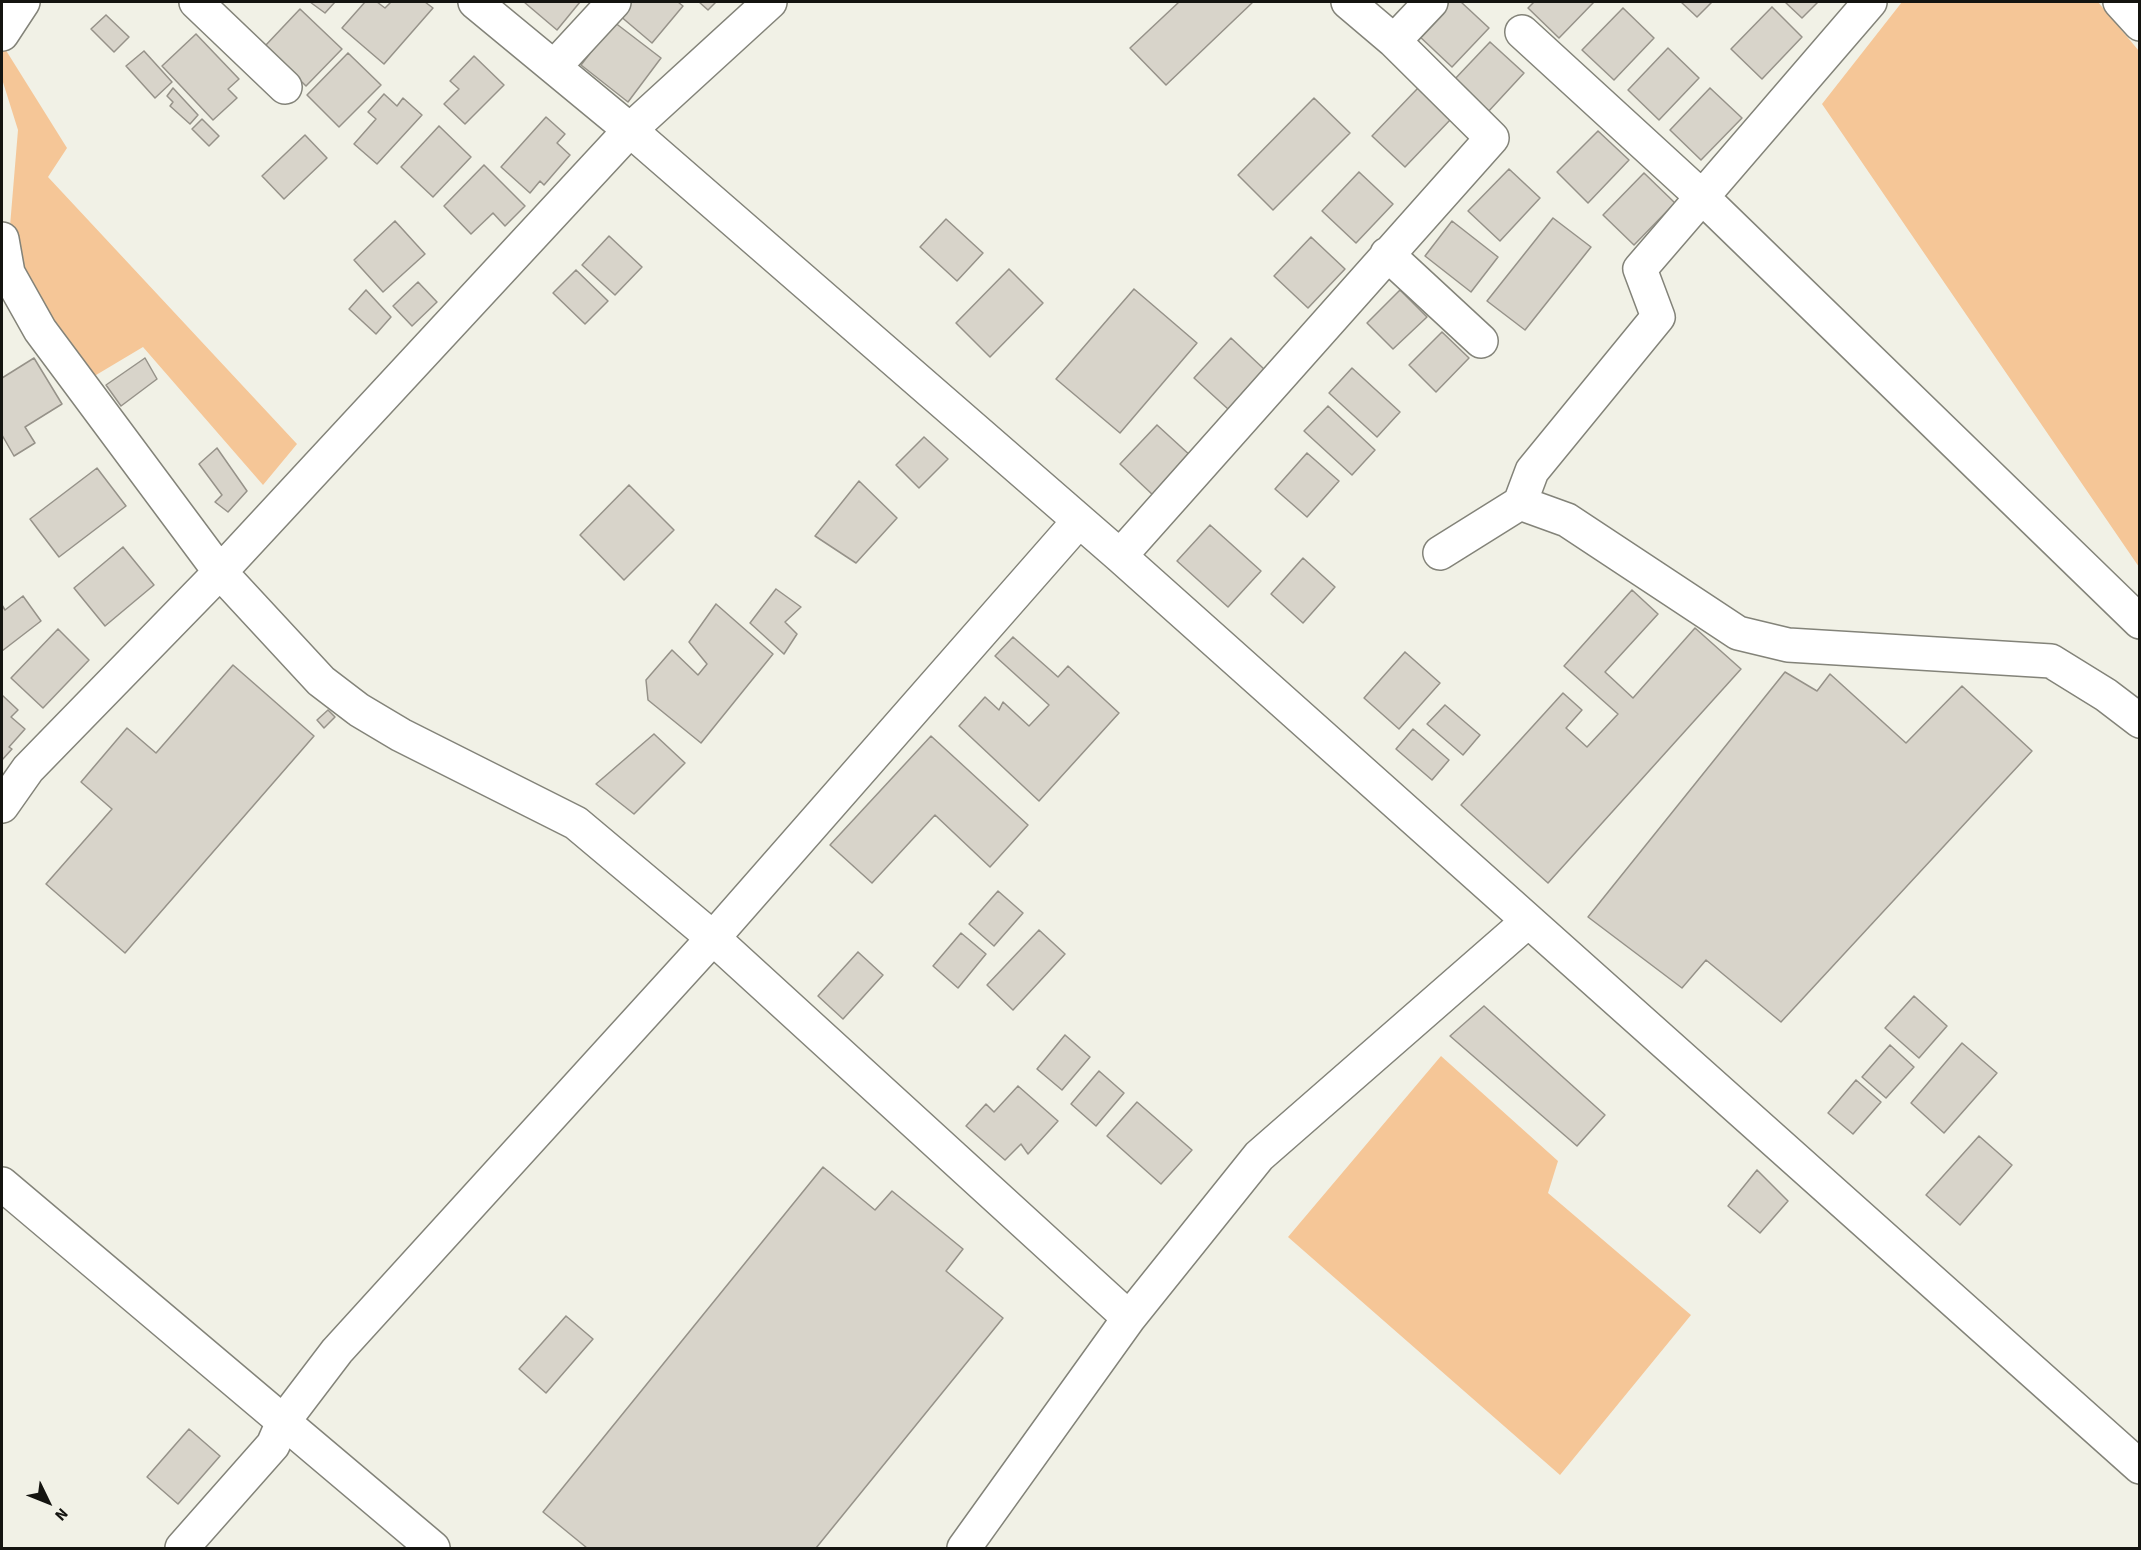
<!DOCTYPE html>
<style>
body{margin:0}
#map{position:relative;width:2141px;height:1550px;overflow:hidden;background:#f1f1e6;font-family:"Source Sans 3",sans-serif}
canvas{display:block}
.frame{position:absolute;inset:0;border:3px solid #141410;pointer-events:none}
.north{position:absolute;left:18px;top:1472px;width:60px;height:60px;-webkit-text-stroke:4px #f1f1e6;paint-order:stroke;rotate:133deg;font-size:16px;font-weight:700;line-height:24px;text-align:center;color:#141410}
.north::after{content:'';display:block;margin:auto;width:21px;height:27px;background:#141410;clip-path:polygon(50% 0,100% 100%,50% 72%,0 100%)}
</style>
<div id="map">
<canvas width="2141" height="1550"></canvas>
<div class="frame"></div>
<div class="north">N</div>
</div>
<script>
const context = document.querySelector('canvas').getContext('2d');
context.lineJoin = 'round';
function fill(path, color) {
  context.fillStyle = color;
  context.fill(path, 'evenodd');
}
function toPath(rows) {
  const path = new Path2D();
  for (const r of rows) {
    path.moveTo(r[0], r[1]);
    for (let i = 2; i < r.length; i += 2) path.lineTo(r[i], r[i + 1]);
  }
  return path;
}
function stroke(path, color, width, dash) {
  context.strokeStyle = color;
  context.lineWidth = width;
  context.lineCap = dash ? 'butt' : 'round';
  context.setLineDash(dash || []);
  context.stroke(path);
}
fill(toPath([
 [1902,2,2098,2,2139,51,2139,567,1822,104],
 [2,44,67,148,48,177,297,444,263,485,143,347,86,381,41,322,9,238,18,130,2,79],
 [1441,1056,1558,1161,1548,1193,1691,1315,1560,1475,1288,1237]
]), '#f5c697');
const building = toPath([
 [310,2,335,2,325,13,310,2],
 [365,2,377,2,385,8,391,2,425,2,433,8,384,64,342,28,365,2],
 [524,2,580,2,557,30,524,2],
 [631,2,678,2,683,6,652,43,619,15,631,2],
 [699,2,716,2,708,10,699,2],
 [1179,2,1253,2,1166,85,1130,48,1179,2],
 [1449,2,1461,2,1489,28,1452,67,1418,35,1449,2],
 [1534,2,1594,2,1559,38,1528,8,1534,2],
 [1681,2,1712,2,1697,17,1681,2],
 [1785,2,1818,2,1802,18,1785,2],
 [1772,7,1802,37,1762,79,1731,49,1772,7],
 [1623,8,1654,38,1614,80,1582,50,1623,8],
 [300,9,342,49,306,86,265,46,300,9],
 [106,15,129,37,114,52,91,29,106,15],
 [614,22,661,58,628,102,581,65,614,22],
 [196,34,239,79,228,89,237,98,213,120,162,66,196,34],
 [1490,42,1524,73,1487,113,1453,81,1490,42],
 [1668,48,1699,78,1659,120,1628,90,1668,48],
 [144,51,172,82,155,98,126,66,144,51],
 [348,53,381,85,339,127,307,95,348,53],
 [474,56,504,85,465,124,444,104,459,89,450,81,474,56],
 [173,88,198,115,190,124,170,106,173,102,167,96,173,88],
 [1418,88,1451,119,1405,167,1372,136,1418,88],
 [1710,88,1742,118,1701,160,1670,130,1710,88],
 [384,94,397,106,403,98,422,115,377,164,354,144,376,119,368,112,384,94],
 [1314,98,1350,133,1273,210,1238,175,1314,98],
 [546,117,565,134,557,143,570,155,544,185,540,181,530,193,501,167,546,117],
 [202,119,219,136,209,146,192,129,202,119],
 [439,126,471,157,433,197,401,167,439,126],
 [1598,131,1629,160,1588,203,1557,172,1598,131],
 [305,135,327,158,284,199,262,176,305,135],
 [484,165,525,206,505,226,493,213,471,234,444,206,484,165],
 [1509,169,1540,198,1500,241,1468,211,1509,169],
 [1359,172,1393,204,1356,243,1322,211,1359,172],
 [1644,173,1675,203,1634,245,1603,215,1644,173],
 [1553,218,1591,247,1525,330,1487,301,1553,218],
 [946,219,983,253,957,281,920,247,946,219],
 [395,221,425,254,383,292,354,260,395,221],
 [1452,221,1498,257,1471,292,1425,256,1452,221],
 [609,236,642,267,615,295,582,265,609,236],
 [1311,237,1345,269,1308,308,1274,276,1311,237],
 [1009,269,1043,303,990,357,956,323,1009,269],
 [576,270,608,301,585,324,553,293,576,270],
 [418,282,437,302,412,326,393,306,418,282],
 [1134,289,1197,343,1120,433,1056,379,1134,289],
 [366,290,391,317,376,334,349,309,366,290],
 [1400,290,1427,317,1393,349,1367,323,1400,290],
 [1442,332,1469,358,1436,392,1409,365,1442,332],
 [1231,338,1265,370,1228,409,1194,378,1231,338],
 [34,358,62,404,25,427,35,443,14,456,2,435,2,378,34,358],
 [145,358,157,379,121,406,106,385,145,358],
 [1352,368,1400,412,1377,437,1329,393,1352,368],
 [1328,406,1375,450,1352,475,1304,431,1328,406],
 [1157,425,1192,457,1154,496,1120,464,1157,425],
 [924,437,948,459,919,488,896,465,924,437],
 [217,448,247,491,228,512,215,502,222,495,199,464,217,448],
 [1307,453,1339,481,1307,517,1275,489,1307,453],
 [97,468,126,506,59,557,30,519,97,468],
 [859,481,897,518,856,563,815,536,859,481],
 [629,485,674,530,624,580,580,535,629,485],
 [1210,525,1261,571,1228,607,1177,561,1210,525],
 [123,547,154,585,105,626,74,588,123,547],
 [1303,558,1335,587,1303,623,1271,594,1303,558],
 [776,589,801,607,785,622,797,634,784,654,750,623,776,589],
 [1632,590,1658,614,1605,672,1633,698,1695,628,1741,669,1548,883,1461,805,1563,693,1582,710,1566,728,1587,747,1618,714,1564,666,1632,590],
 [23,596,41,621,2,651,2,605,5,610,23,596],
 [716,604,773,654,701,743,648,700,646,680,672,650,698,675,707,664,689,642,716,604],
 [58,629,89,660,43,708,11,678,58,629],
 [1013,637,1058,677,1068,666,1119,713,1039,801,959,726,985,697,999,710,1003,702,1029,726,1049,705,995,656,1013,637],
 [1405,652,1440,683,1399,729,1364,698,1405,652],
 [233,665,314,736,125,953,46,884,112,809,81,782,127,728,156,753,233,665],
 [1785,672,1817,691,1830,674,1906,743,1962,686,2032,751,1781,1022,1706,960,1682,988,1588,917,1785,672],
 [2,695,18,710,11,717,25,729,9,747,12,749,2,760,2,695],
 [1445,705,1480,735,1463,755,1427,724,1445,705],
 [328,710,335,717,324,728,317,720,328,710],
 [1413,729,1449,760,1432,780,1396,749,1413,729],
 [654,734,685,763,634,814,596,784,654,734],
 [931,736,1028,825,990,867,935,815,872,883,830,845,931,736],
 [998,891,1023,913,994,946,969,924,998,891],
 [1039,930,1065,954,1013,1010,987,985,1039,930],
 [961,933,986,954,958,988,933,966,961,933],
 [858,952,883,975,843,1019,818,996,858,952],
 [1914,996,1947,1026,1919,1058,1885,1028,1914,996],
 [1484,1006,1605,1115,1577,1146,1450,1036,1484,1006],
 [1065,1035,1090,1057,1062,1090,1037,1069,1065,1035],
 [1962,1043,1997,1073,1944,1133,1911,1103,1962,1043],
 [1890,1045,1914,1067,1886,1098,1862,1077,1890,1045],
 [1099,1071,1124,1093,1096,1126,1071,1104,1099,1071],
 [1856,1080,1881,1102,1853,1134,1828,1113,1856,1080],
 [1018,1086,1058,1121,1028,1154,1021,1144,1005,1160,966,1126,986,1104,994,1112,1018,1086],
 [1137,1102,1192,1150,1161,1184,1107,1136,1137,1102],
 [1979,1136,2012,1165,1960,1225,1926,1195,1979,1136],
 [823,1167,875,1210,892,1191,963,1249,946,1271,1003,1318,816,1548,587,1548,543,1512,823,1167],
 [1757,1170,1788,1201,1760,1233,1728,1206,1757,1170],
 [566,1316,593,1339,546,1393,519,1369,566,1316],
 [189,1429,220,1456,178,1504,147,1477,189,1429]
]);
fill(building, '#d8d4ca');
stroke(building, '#969289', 1.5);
const minor = toPath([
 [196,2,285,87],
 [475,2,630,130,1120,556,2140,1467],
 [1348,2,1394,41],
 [2120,2,2140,24],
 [1522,32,1701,196,2140,622],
 [554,67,614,2],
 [2,239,8,273,40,330,220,572,321,681,359,710,401,735,576,823,713,938,1129,1318],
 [1387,254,1481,341],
 [1520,503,1532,471,1658,317,1640,269,1870,2],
 [1440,553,1520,503,1567,520,1738,633,1788,645,2051,661,2106,695,2140,721],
 [1120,556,1492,138,1394,41,1431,2],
 [2,806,28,769,220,572,630,130,770,2],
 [182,1548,273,1445,283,1422,337,1351,713,938,1078,522],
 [964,1548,1129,1318,1259,1156,1527,922]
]);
const tertiary = toPath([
 [2,34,23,2],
 [2,1184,433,1548]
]);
stroke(minor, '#838379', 36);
stroke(tertiary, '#838379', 36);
stroke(minor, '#fff', 33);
stroke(tertiary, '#fff', 33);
</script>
